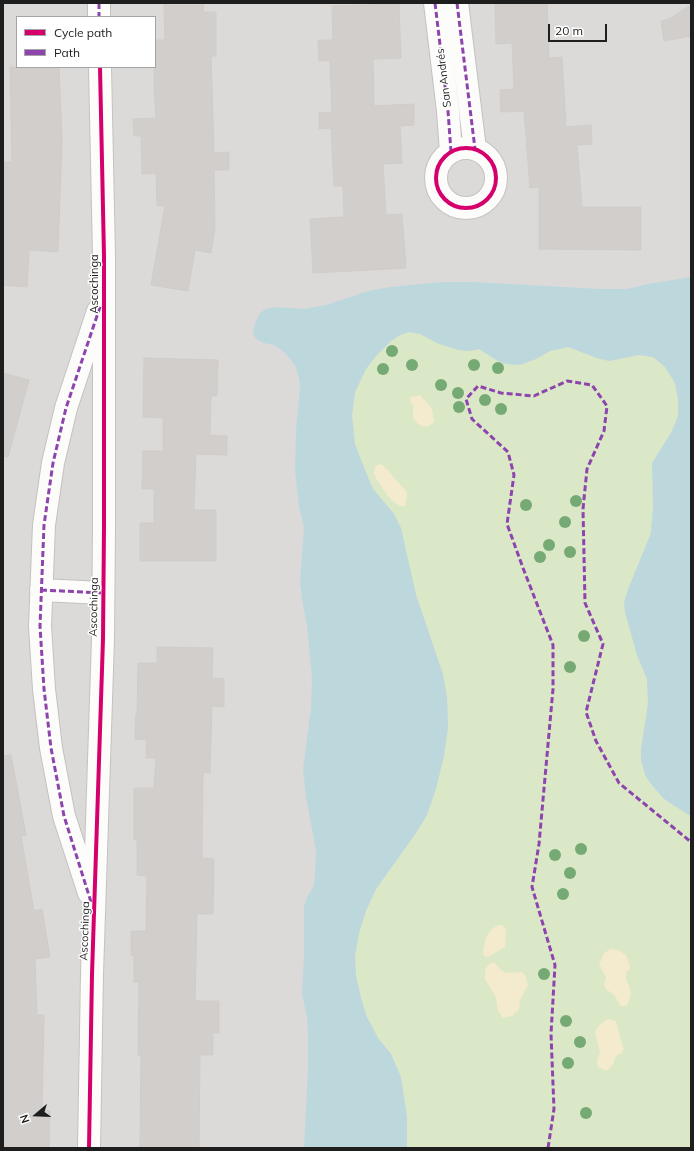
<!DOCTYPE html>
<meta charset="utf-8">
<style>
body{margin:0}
#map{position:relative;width:694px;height:1151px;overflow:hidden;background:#edeae7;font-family:Mulish,sans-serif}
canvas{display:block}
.frame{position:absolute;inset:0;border:4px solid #1e1e1e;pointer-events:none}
.legend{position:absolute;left:16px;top:16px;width:140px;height:52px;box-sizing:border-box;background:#fff;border:1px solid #a5a5a5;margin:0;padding:5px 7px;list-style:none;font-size:12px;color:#1e1e1e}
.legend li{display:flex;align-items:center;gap:8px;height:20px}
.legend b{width:20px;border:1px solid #a5a5a5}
.north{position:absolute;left:16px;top:1095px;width:40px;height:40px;-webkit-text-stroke:3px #fff;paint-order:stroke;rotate:251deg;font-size:11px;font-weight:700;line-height:16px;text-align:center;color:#1e1e1e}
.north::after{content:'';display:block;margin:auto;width:14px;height:18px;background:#1e1e1e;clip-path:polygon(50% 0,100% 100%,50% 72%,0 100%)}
.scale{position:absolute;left:548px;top:24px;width:59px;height:18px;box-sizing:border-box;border:2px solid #1e1e1e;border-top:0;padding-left:5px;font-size:12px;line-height:14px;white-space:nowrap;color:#1e1e1e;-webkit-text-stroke:3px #fff;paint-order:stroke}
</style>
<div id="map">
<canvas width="694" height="1151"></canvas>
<div class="frame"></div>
<ul class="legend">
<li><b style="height:5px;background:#d6006c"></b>Cycle path</li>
<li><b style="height:5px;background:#8e44ad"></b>Path</li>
</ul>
<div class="north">N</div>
<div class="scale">20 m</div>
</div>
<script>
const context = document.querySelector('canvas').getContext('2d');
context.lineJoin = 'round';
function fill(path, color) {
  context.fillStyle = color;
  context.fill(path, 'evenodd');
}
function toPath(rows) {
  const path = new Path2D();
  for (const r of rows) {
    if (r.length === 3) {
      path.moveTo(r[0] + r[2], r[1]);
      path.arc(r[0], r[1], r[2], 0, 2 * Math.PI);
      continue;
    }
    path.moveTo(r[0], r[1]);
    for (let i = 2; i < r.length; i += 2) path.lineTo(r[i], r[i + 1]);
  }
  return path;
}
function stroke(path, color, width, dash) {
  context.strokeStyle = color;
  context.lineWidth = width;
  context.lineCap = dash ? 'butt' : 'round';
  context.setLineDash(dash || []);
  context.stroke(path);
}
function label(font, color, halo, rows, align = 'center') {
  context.font = font + ' Mulish,sans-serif';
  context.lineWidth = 3;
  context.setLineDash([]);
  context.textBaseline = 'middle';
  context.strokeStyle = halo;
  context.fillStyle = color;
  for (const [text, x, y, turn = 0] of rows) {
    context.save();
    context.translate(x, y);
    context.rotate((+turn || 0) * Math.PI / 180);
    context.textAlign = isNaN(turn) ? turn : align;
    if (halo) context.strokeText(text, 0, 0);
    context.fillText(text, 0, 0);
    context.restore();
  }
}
fill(toPath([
 [3,3,691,3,691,1148,3,1148],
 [17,17,155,17,155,67,17,67]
]), '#dcdad8');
fill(toPath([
 [409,332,420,334,439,344,470,351,479,349,498,361,506,364,520,365,536,359,550,351,568,347,597,358,609,361,639,355,653,357,665,367,675,383,678,399,678,416,672,431,652,463,653,507,651,533,627,592,625,612,637,655,647,679,648,704,641,749,641,760,663,798,673,805,691,816,691,1148,407,1148,407,1117,401,1077,391,1054,378,1038,367,1017,361,998,356,976,355,956,359,933,366,911,376,889,416,833,427,815,444,756,448,727,447,698,443,674,416,595,401,528,394,514,373,489,365,470,355,444,352,416,355,392,366,369,376,356,391,341,400,335]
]), '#dbe8c8');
fill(toPath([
 [420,395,432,409,434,422,429,426,424,427,418,424,413,419,413,406,410,401,410,397],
 [381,464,389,471,395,479,407,492,407,497,405,506,400,506,394,502,387,495,377,480,374,473,375,466],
 [498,925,502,925,506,930,505,947,488,957,484,956,483,952,486,937,492,929],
 [611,949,618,950,626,955,629,963,630,969,626,973,626,980,630,988,631,995,628,1003,626,1006,621,1006,614,995,607,990,604,985,606,977,599,965,604,953],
 [494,962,502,971,507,973,522,972,526,977,528,985,520,1000,519,1010,512,1016,503,1018,498,1011,496,997,485,979,485,970,488,965],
 [608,1019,616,1021,621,1041,624,1049,622,1053,616,1056,613,1064,608,1070,604,1070,598,1067,597,1061,600,1052,595,1032,598,1026]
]), '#f4eacd');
fill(toPath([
 [691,277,691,816,673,805,663,798,651,784,645,775,641,760,641,749,648,704,647,679,637,655,625,612,624,602,627,592,651,533,653,507,652,463,672,431,678,416,678,399,675,383,665,367,653,357,639,355,609,361,597,358,568,347,550,351,536,359,520,365,506,364,498,361,479,349,470,351,458,350,439,344,420,334,409,332,400,335,391,341,376,356,366,369,355,392,352,416,355,444,365,470,373,489,394,514,401,528,416,595,443,674,447,698,448,727,444,756,436,789,427,815,416,833,376,889,366,911,359,933,355,956,356,976,361,998,367,1017,378,1038,391,1054,401,1077,407,1117,407,1148,304,1148,308,1068,308,1033,307,1017,302,994,304,956,304,906,308,895,313,888,315,876,316,851,306,797,303,769,311,708,312,678,307,626,303,605,300,583,304,527,299,507,295,470,296,430,300,387,299,378,295,365,285,353,274,345,263,343,255,338,253,331,255,323,260,313,266,309,274,307,304,309,326,305,368,291,390,287,441,282,474,282,600,289,627,289,648,284]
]), '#bdd8dd');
const building = toPath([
 [495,3,547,3,549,58,562,57,566,127,591,125,592,144,577,145,582,207,641,207,641,250,539,249,539,187,530,188,524,111,501,112,500,90,514,89,512,43,496,44,495,3],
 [399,4,401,58,373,59,374,106,414,104,414,125,400,126,402,163,383,164,386,215,402,214,406,268,313,273,310,219,344,217,343,186,334,186,331,128,319,129,319,113,332,112,330,60,319,61,318,40,333,40,332,6,399,4],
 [164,5,204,5,203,12,216,12,216,56,211,56,214,153,229,152,229,170,214,170,215,228,211,253,195,250,188,291,151,285,165,206,157,206,156,173,142,174,141,136,134,136,133,119,156,118,154,81,155,40,165,40,164,5],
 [691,5,691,36,664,41,661,21,669,19,691,5],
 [10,67,59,67,62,140,58,252,29,250,27,287,3,285,3,162,12,162,10,67],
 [144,358,218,360,217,396,211,396,210,435,227,436,227,455,196,454,194,510,216,510,216,561,140,561,140,523,154,523,154,489,142,489,143,451,163,451,163,418,143,417,144,358],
 [3,373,29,380,8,457,3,456,3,373],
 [157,647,213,648,212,678,224,679,224,707,212,706,210,773,203,772,202,858,214,859,213,914,197,914,195,1001,219,1001,219,1033,213,1033,213,1055,200,1055,199,1148,140,1148,141,1055,138,1055,139,982,134,982,134,956,131,955,131,931,146,931,147,876,137,875,137,840,134,840,134,788,154,788,156,758,146,758,147,740,135,739,136,714,137,714,138,663,157,663,157,647],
 [11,755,26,835,21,836,34,911,42,909,50,957,35,959,37,1015,44,1015,42,1110,50,1111,49,1148,3,1148,3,756,11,755]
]);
fill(building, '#d2cecc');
stroke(building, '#d0ccc8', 1);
const minor = toPath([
 [99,3,99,17],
 [435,3,448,111,451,152],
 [457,3,475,149],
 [466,178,30],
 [41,590,103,593],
 [89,893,64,816,51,748,44,689,40,626,44,525,53,463,66,408,98,311],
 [89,1148,92,974,103,639,104,527,104,256,100,67]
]);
stroke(minor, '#c4c2c1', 24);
stroke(minor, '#fcfcfb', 22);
stroke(toPath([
 [99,3,99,17],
 [435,3,448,111,451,152],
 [457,3,475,149],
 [41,590,103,593],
 [91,902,64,816,51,748,44,689,40,626,44,525,53,463,66,408,101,304],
 [548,1148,554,1109,551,1034,555,965,532,887,539,844,553,689,553,645,523,568,507,524,514,475,508,452,472,419,466,399,478,386,501,393,534,396,567,381,592,385,607,406,604,431,587,469,583,509,585,603,603,644,586,712,596,741,619,783,691,842]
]), '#8e44ad', 3, [6, 3]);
stroke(toPath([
 [466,178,30],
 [89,1148,92,974,103,639,104,527,104,256,100,67]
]), '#d6006c', 4);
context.fillStyle = '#75aa75';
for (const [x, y] of [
 [392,351],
 [412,365],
 [474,365],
 [498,368],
 [383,369],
 [441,385],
 [458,393],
 [485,400],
 [459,407],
 [501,409],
 [576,501],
 [526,505],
 [565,522],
 [549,545],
 [570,552],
 [540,557],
 [584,636],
 [570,667],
 [581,849],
 [555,855],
 [570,873],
 [563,894],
 [544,974],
 [566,1021],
 [580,1042],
 [568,1063],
 [586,1113]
]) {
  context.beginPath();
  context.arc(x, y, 6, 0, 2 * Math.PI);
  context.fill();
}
label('11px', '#1e1e1e', '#fff', [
 ["San Andrés",444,78,-97],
 ["Ascochinga",95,284,-90],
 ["Ascochinga",94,607,-89],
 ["Ascochinga",85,931,-88]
]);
</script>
